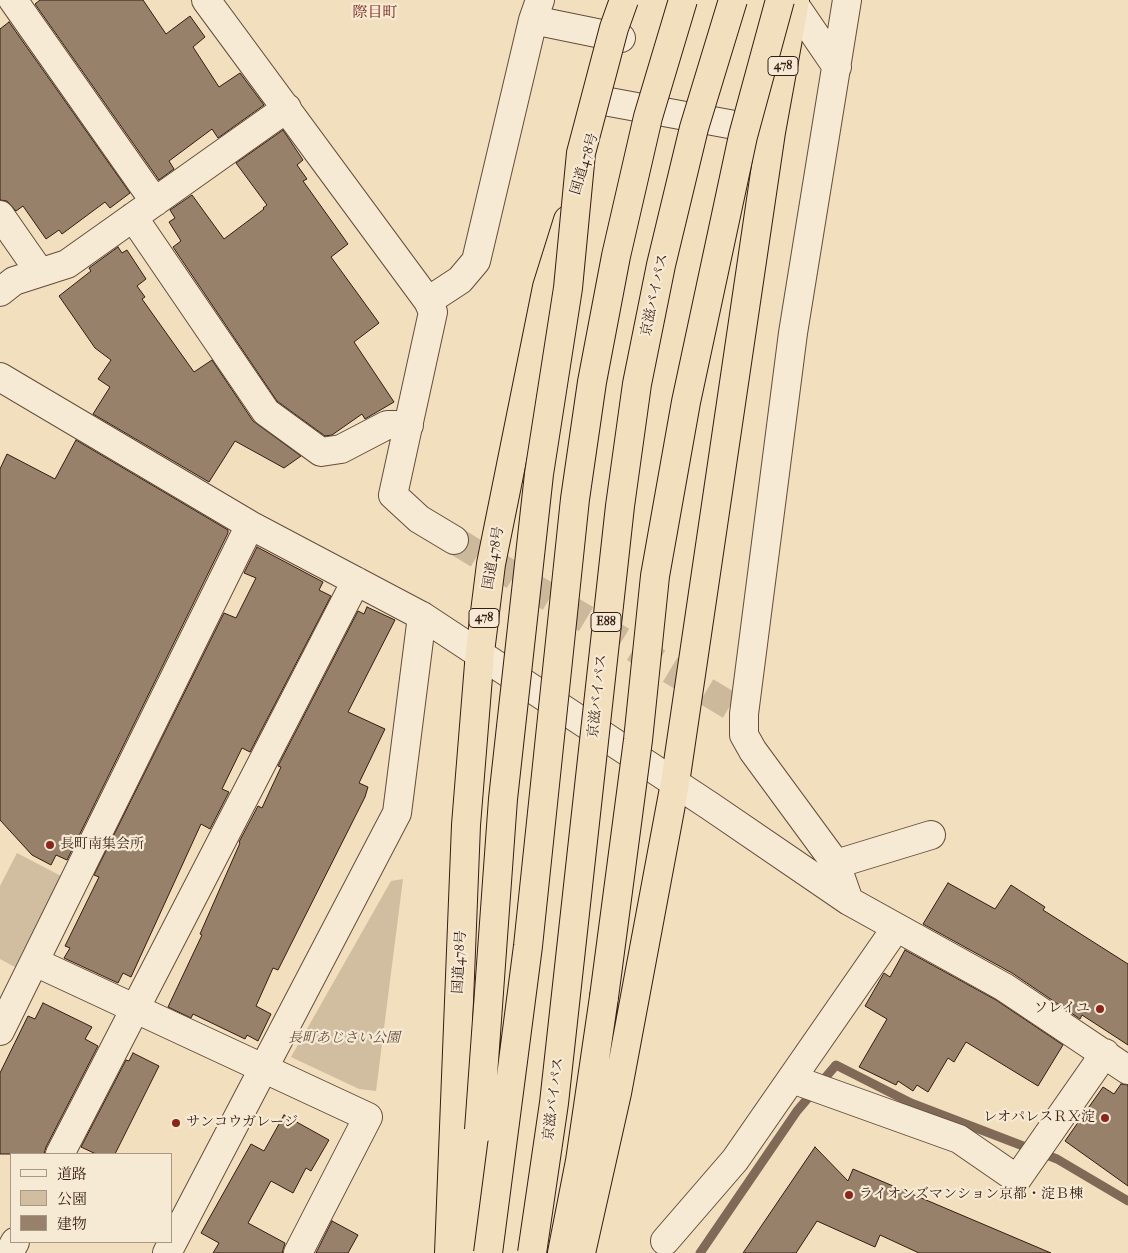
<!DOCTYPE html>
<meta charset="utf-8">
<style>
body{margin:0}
#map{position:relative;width:1128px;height:1253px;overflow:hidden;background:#f1dfbd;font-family:"IM FELL French Canon","Noto Serif JP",serif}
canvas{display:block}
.legend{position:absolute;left:10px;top:1153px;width:162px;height:90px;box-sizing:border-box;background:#f6ead4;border:1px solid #a99886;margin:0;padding:6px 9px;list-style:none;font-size:15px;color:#361c12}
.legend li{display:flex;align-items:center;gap:10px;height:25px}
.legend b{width:25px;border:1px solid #a99886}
</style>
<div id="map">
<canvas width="1128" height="1253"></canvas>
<ul class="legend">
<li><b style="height:6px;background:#f6ead4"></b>道路</li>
<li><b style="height:14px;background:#d1bea0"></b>公園</li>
<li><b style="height:14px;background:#97816b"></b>建物</li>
</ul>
</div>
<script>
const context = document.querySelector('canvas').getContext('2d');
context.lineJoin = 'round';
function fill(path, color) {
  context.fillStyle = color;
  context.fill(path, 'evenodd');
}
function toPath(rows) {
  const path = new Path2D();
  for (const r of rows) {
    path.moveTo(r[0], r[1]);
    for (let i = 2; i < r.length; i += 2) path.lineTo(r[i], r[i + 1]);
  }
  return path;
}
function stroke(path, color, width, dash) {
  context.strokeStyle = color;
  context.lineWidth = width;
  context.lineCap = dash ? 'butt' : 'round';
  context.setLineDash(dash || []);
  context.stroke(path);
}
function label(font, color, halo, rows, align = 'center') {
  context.font = font + ' "IM FELL French Canon","Noto Serif JP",serif';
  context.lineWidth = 4.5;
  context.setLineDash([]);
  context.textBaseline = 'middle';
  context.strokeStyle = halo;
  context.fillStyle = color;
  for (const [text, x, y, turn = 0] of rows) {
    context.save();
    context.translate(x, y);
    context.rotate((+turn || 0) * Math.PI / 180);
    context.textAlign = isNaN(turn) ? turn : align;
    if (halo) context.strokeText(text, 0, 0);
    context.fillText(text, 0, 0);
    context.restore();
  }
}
fill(toPath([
 [17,853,61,876,15,967,0,959,0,886],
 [403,879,376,1091,359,1089,291,1057,391,881]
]), '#d1bea0');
stroke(toPath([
 [700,1253,797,1111,836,1065,911,1103,1057,1159,1128,1201]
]), '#806956', 9);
const building = toPath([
 [40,0,143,0,166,34,190,16,205,37,193,47,219,87,240,73,264,105,218,138,212,129,169,161,174,169,159,180,35,4,40,0],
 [9,22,130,193,110,208,105,202,62,234,59,230,46,239,23,206,16,211,7,201,0,200,0,29,9,22],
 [283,130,303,160,297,165,307,179,303,181,348,244,331,257,379,323,354,342,394,402,365,419,362,414,332,435,325,436,277,401,173,247,181,241,169,222,175,218,170,210,192,195,224,239,264,209,263,208,267,205,236,163,283,130],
 [118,247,122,253,127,250,146,279,137,286,145,297,142,299,194,372,212,360,253,421,301,456,284,468,235,441,209,482,93,414,110,387,98,379,111,360,95,348,59,296,91,271,89,268,118,247],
 [76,440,228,530,228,533,67,860,56,855,51,865,32,855,0,820,0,469,7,454,55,479,76,440],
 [257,547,323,582,319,590,331,596,250,752,242,748,222,789,229,792,210,829,201,824,131,977,123,973,118,983,64,958,70,948,65,946,99,877,94,875,224,613,236,618,256,578,244,573,257,547],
 [367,607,395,620,348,712,385,729,359,783,368,787,365,797,286,954,278,970,273,968,256,1006,271,1014,258,1041,247,1035,245,1039,193,1014,191,1018,168,1007,202,935,200,934,240,843,239,842,258,806,262,808,281,767,278,766,358,611,364,614,367,607],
 [948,883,995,909,1011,885,1045,907,1043,910,1128,964,1128,1045,1082,1015,1080,1019,1012,973,923,924,948,883],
 [905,950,996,1000,1063,1045,1038,1086,966,1042,954,1062,948,1058,928,1092,917,1085,913,1091,898,1081,896,1085,859,1067,887,1019,865,1006,884,973,890,977,905,950],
 [43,1003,92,1027,85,1039,98,1046,46,1147,44,1154,0,1154,0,1073,28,1016,35,1019,43,1003],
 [133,1053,159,1066,115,1154,96,1154,81,1147,126,1060,129,1061,133,1053],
 [1121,1084,1128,1085,1128,1186,1065,1141,1103,1087,1114,1094,1121,1084],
 [284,1115,329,1140,311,1171,306,1168,293,1193,271,1181,248,1223,285,1243,282,1253,213,1253,219,1243,201,1233,251,1144,264,1151,284,1115],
 [815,1147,848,1181,853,1169,1051,1253,919,1253,880,1235,875,1247,817,1221,796,1253,743,1253,815,1147],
 [332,1221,358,1235,348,1253,316,1253,332,1221]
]);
fill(building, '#97816b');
stroke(building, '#361c12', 1);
stroke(toPath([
 [454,540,744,714]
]), '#ccb89b', 28, [28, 14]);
const minor = toPath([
 [13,0,155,202],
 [206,0,428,301,433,312,393,495,419,519,454,540],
 [847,0,793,333,744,714,744,735,753,751,836,864,849,901],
 [794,4,837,67],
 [533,20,621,38],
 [604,101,767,131],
 [0,215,39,271],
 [133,217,266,412,321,452,341,449,387,425,409,425],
 [0,292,14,281,67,264,287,108],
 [428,301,460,280,476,261,533,20,540,0],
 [0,377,250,525,422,616,710,806,849,901,1004,987,1128,1070],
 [836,864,931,835],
 [35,962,368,1117,298,1253],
 [0,1031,250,525],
 [792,1079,959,1139,1017,1179,1105,1053],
 [60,1154,356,581],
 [665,1241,735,1160,896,928],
 [9,1253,15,1242],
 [167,1253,397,813,422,616]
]);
const highway = toPath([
 [466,1249,479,1130],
 [449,1253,466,825,480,652,491,564,547,287,568,220],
 [562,1253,580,1161,604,997],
 [581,1253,617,1093,675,783,771,132,795,0]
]);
stroke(minor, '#654d3d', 30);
stroke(highway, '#361c12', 30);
stroke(minor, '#f6ead4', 28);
stroke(highway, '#f1dfbd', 28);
const highwayBridge = toPath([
 [604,997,638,740,655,576,686,402,743,136,780,0],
 [479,1130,503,799,539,474,568,288,581,153,614,28,624,0],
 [488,1253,528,946,575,499,592,382,616,256,648,117,683,0],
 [532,1253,554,1103,620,506,637,384,661,265,694,128,733,0]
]);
stroke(highwayBridge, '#361c12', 30, []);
stroke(highwayBridge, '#f1dfbd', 28);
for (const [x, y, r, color] of [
 [50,845,5,"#8f2418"],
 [1100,1009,5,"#8f2418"],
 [1105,1118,5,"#8f2418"],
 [176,1123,5,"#8f2418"],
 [849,1195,5,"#8f2418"]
]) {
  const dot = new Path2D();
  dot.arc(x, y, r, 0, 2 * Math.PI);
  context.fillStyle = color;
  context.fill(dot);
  stroke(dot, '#f6ead4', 2);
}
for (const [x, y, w] of [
 [783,66,30],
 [484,618,30],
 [606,622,30]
]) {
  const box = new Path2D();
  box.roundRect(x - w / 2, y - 9.5, w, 19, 4);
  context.fillStyle = '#f6ead4';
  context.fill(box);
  stroke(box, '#361c12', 1);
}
label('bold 12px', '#361c12', null, [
 ["478",783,66],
 ["478",484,618],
 ["E88",606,622]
]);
label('14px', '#361c12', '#f6ead4', [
 ["国道478号",585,164,-73],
 ["京滋バイパス",655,295,-78],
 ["国道478号",494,558,-80],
 ["京滋バイパス",598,696,-84],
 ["国道478号",460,962,-87],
 ["京滋バイパス",554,1099,-83]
]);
label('14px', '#361c12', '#f6ead4', [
 ["長町南集会所",60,845],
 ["ソレイユ",1090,1009,"right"],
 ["レオパレスＲＸ淀",1095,1118,"right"],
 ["サンコウガレージ",186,1123],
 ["ライオンズマンション京都・淀Ｂ棟",859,1195]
], 'left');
label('italic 14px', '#644d3d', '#f6ead4', [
 ["長町あじさい公園",344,1039]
]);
label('15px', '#7a1f14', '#f6ead4', [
 ["際目町",375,13]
]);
</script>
